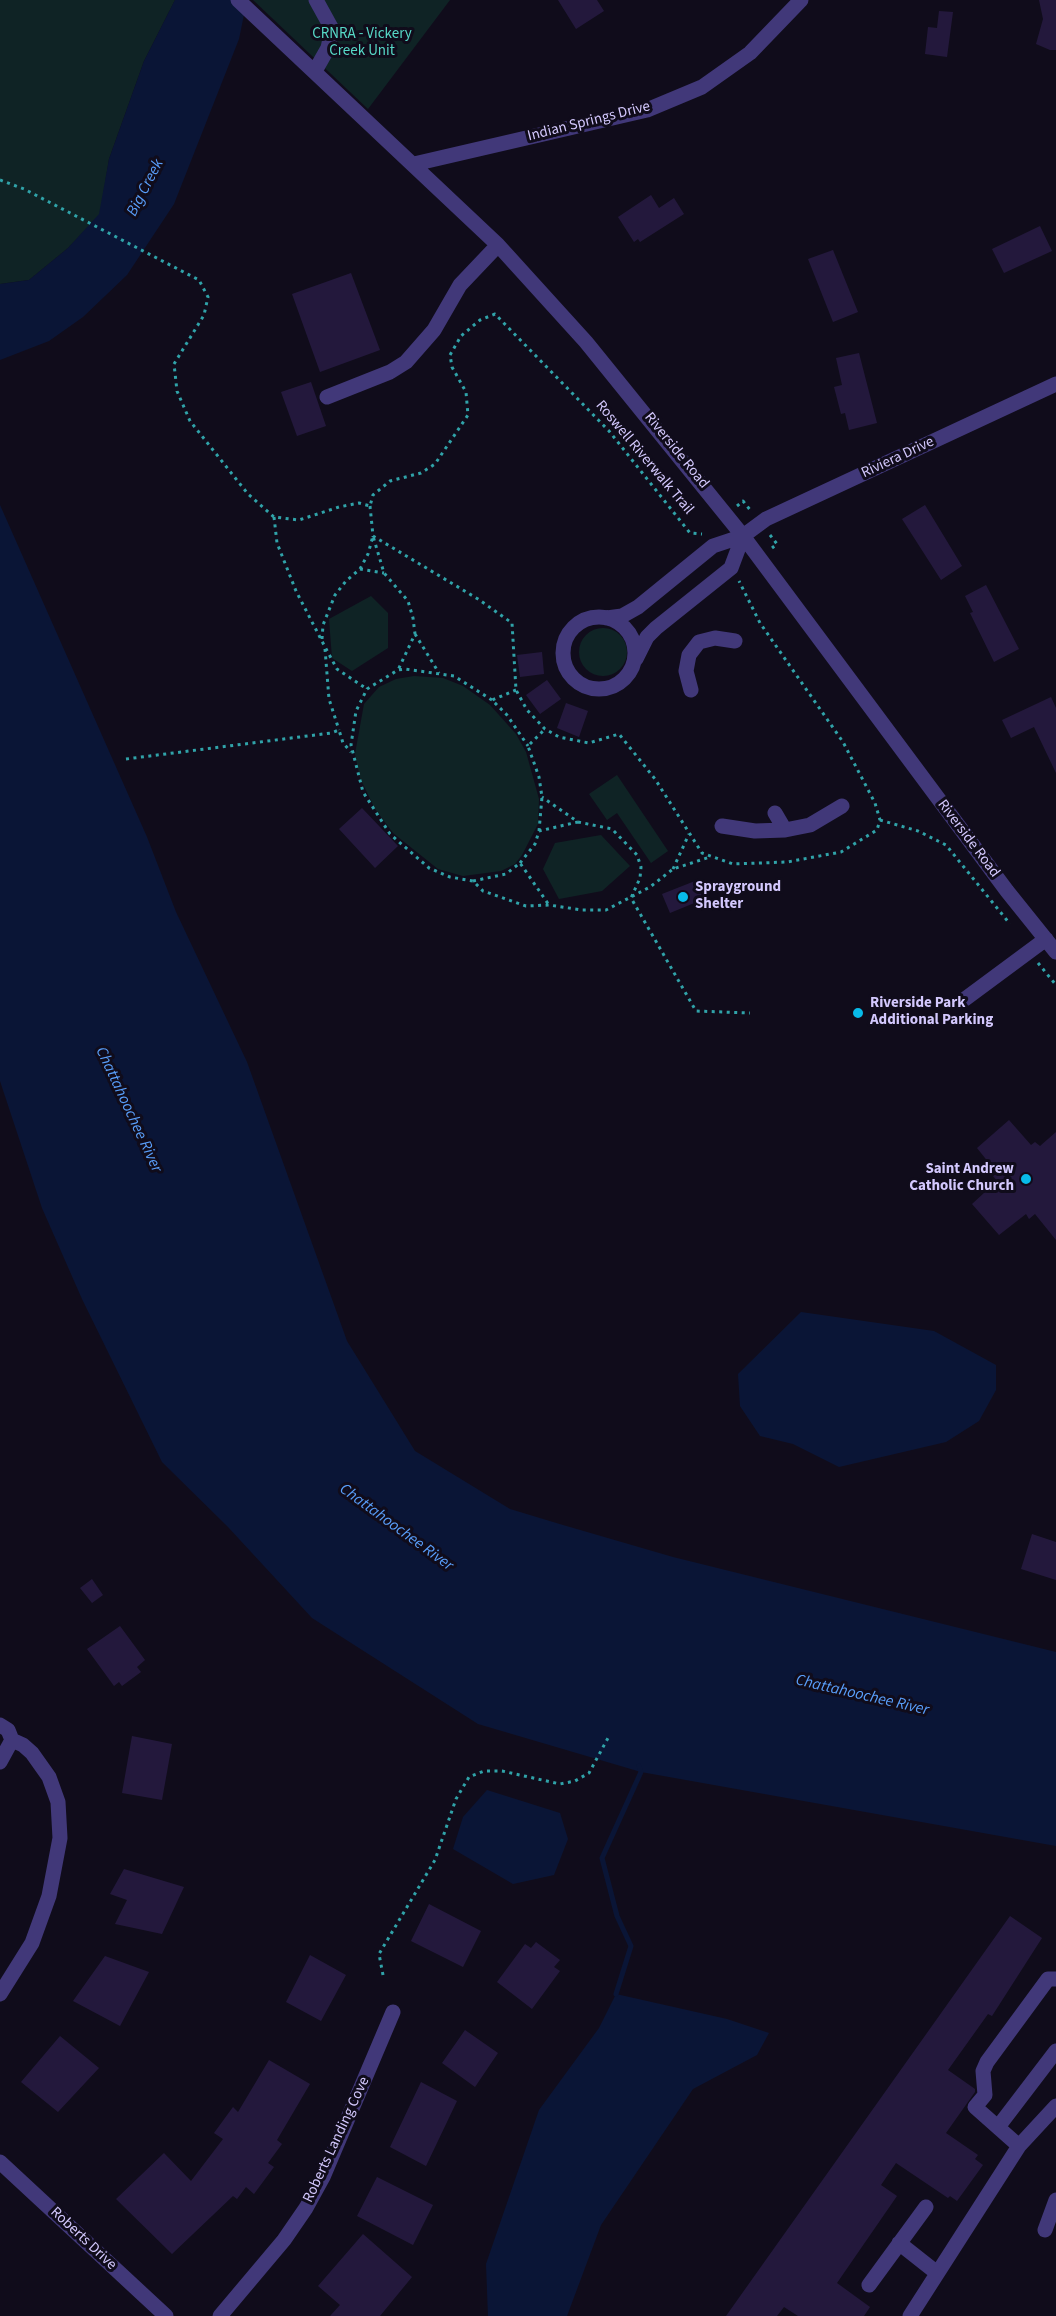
<!DOCTYPE html>
<style>
body{margin:0}
canvas{display:block;background:#100c1b}
</style>
<canvas width="1056" height="2316"></canvas>
<script>
const context = document.querySelector('canvas').getContext('2d');
context.lineJoin = 'round';
function fill(path, color) {
  context.fillStyle = color;
  context.fill(path, 'evenodd');
}
function toPath(rows) {
  const path = new Path2D();
  for (const r of rows) {
    if (r.length === 3) {
      path.moveTo(r[0] + r[2], r[1]);
      path.arc(r[0], r[1], r[2], 0, 2 * Math.PI);
      continue;
    }
    path.moveTo(r[0], r[1]);
    for (let i = 2; i < r.length; i += 2) path.lineTo(r[i], r[i + 1]);
  }
  return path;
}
function stroke(path, color, width, dash) {
  context.strokeStyle = color;
  context.lineWidth = width;
  context.lineCap = dash ? 'butt' : 'round';
  context.setLineDash(dash || []);
  context.stroke(path);
}
function label(font, color, halo, rows, align = 'center') {
  context.font = font + ' "Source Sans 3",sans-serif';
  context.lineWidth = 6;
  context.setLineDash([]);
  context.textBaseline = 'middle';
  context.strokeStyle = halo;
  context.fillStyle = color;
  for (const [text, x, y, turn = 0] of rows) {
    context.save();
    context.translate(x, y);
    context.rotate((+turn || 0) * Math.PI / 180);
    context.textAlign = isNaN(turn) ? turn : align;
    if (halo) context.strokeText(text, 0, 0);
    context.fillText(text, 0, 0);
    context.restore();
  }
}
fill(toPath([
 [0,0,175,0,144,61,109,159,100,214,68,248,29,280,0,284],
 [253,0,450,0,368,109],
 [371,596,388,613,388,648,352,671,332,658,329,619],
 [603,652,24],
 [414,676,443,678,463,686,490,705,516,734,526,752,539,799,538,824,522,855,515,864,501,871,463,876,438,869,393,833,375,809,360,778,355,754,364,704,379,687,396,679],
 [617,775,668,851,651,863,617,813,607,820,589,794],
 [601,835,630,866,602,891,559,899,543,869,555,843]
]), '#0f2325');
fill(toPath([
 [175,0,247,0,239,39,174,204,127,275,83,317,49,341,0,360,0,284,29,280,68,248,99,214,109,159,144,61],
 [0,505,147,837,176,912,247,1062,347,1341,415,1451,510,1509,563,1525,673,1557,1056,1652,1056,1846,641,1772,478,1724,312,1618,228,1527,162,1462,82,1299,42,1208,0,1081],
 [801,1312,934,1331,996,1365,996,1390,979,1421,946,1442,839,1467,793,1444,760,1436,740,1406,738,1374],
 [487,1790,560,1813,568,1839,554,1875,513,1884,453,1849,463,1817],
 [616,1994,727,2019,769,2033,757,2055,693,2089,601,2225,567,2316,488,2316,486,2264,539,2110,599,2028]
]), '#0a1536');
stroke(toPath([
 [616,1994,631,1946,617,1916,602,1858,641,1772,639,1766]
]), '#0a1536', 5);
fill(toPath([
 [558,0,597,0,604,11,576,29],
 [1039,0,1056,0,1056,50,1050,50,1036,44,1043,19],
 [939,11,953,12,947,57,925,54,928,27,937,28],
 [651,195,659,208,674,198,684,214,640,242,638,239,634,242,618,217],
 [1040,226,1052,251,1004,273,992,249],
 [833,250,858,312,833,322,808,259],
 [351,273,380,350,320,372,292,294],
 [859,353,877,423,849,430,845,413,841,414,834,387,842,385,836,358],
 [311,382,326,426,297,436,281,392],
 [925,505,962,566,941,580,902,519],
 [986,585,1019,649,994,662,970,613,973,612,965,596],
 [542,652,544,674,520,677,517,655],
 [547,680,561,699,540,714,526,695],
 [1051,697,1056,708,1056,773,1034,727,1011,738,1002,720],
 [566,703,588,711,579,737,557,728],
 [362,808,398,846,375,868,339,829],
 [695,881,704,899,670,913,662,894],
 [1009,1120,1031,1145,1035,1142,1040,1146,1056,1132,1056,1240,1035,1214,1029,1219,1026,1214,999,1235,972,1204,997,1181,993,1176,997,1173,977,1148],
 [1032,1534,1056,1542,1056,1580,1021,1569],
 [92,1579,103,1595,92,1603,80,1588],
 [120,1626,145,1660,137,1667,141,1672,122,1686,119,1682,114,1686,87,1649],
 [132,1736,172,1744,162,1800,122,1793],
 [124,1869,184,1887,162,1934,115,1924,127,1900,110,1894],
 [429,1904,481,1931,463,1967,411,1941],
 [1010,1916,1042,1938,992,2016,988,2014,948,2070,975,2089,975,2092,946,2133,978,2155,975,2159,983,2165,957,2201,950,2196,948,2198,896,2163,881,2185,897,2196,837,2283,870,2307,864,2316,798,2316,784,2307,777,2316,726,2316],
 [536,1942,560,1960,554,1967,560,1971,532,2009,497,1982,525,1944,531,1948],
 [310,1955,346,1975,321,2021,286,2002],
 [105,1956,149,1972,120,2026,73,2001],
 [465,2030,498,2053,475,2087,442,2063],
 [60,2036,99,2068,58,2112,21,2082],
 [269,2060,310,2084,277,2140,282,2144,268,2163,274,2167,254,2194,246,2187,237,2199,233,2196,172,2254,116,2199,164,2153,191,2181,223,2139,214,2133,233,2107,238,2112],
 [421,2082,457,2101,426,2166,390,2147],
 [377,2177,433,2205,413,2245,357,2216],
 [363,2234,412,2277,380,2316,330,2316,340,2305,318,2286]
]), '#23183c');
stroke(toPath([
 [0,180,24,189,199,280,208,297,204,315,174,364,177,391,190,421,248,494,274,517,299,520,339,507,359,503,370,506,373,495,390,481,421,473,435,464,468,415,466,392,452,367,450,355,461,336,480,320,495,314,609,431,690,533,702,534],
 [370,506,373,536,478,599,512,623,516,690,527,710,545,729,559,737,589,743,619,734,655,779,702,853,733,864,787,862,841,852,877,830,880,820,875,803,843,742,760,623,739,581],
 [737,506,743,501,751,511],
 [274,517,277,543,296,591,325,647,337,669,367,689],
 [770,535,777,544,772,548],
 [360,569,368,554,373,536,384,573,408,601,413,618,415,634,398,670],
 [415,634,439,673],
 [322,639,323,625,335,595,346,581,360,569,384,573],
 [325,649,329,699,339,730],
 [516,690,492,700,507,715,528,746],
 [492,700,454,676,405,669,398,670,367,689,356,711,351,745,363,792,390,834,429,868,450,877,473,881,483,891,526,906,549,905,582,910,606,910,650,887,673,869,710,857],
 [126,759,331,733,339,730,343,743,351,752],
 [880,820,918,831,946,845,1010,924],
 [578,822,612,829,637,855,641,867,640,878,631,898,696,1011,750,1013],
 [539,831,542,797,539,777,528,746,545,729],
 [520,863,535,844,539,831,578,822,542,797],
 [673,869,689,834],
 [473,881,506,874,520,863,549,905],
 [1038,963,1056,985],
 [383,1975,379,1954,435,1860,456,1799,469,1777,484,1771,502,1771,560,1784,575,1781,589,1773,608,1738]
]), '#30a3a9', 3, [3, 4.5]);
stroke(toPath([
 [238,0,498,245,586,342,743,536,1007,891,1056,952],
 [315,71,328,48,332,29,316,0],
 [414,164,647,110,702,87,750,53,801,0],
 [327,397,390,372,406,362,434,330,460,285,498,245],
 [599,653,36],
 [607,618,622,616,638,607,713,546,743,536,766,519,1056,384],
 [636,659,647,637,656,628,731,568,743,536],
 [691,690,686,671,689,655,699,642,715,638,735,641],
 [775,813,785,830],
 [722,826,755,831,785,830,810,825,842,806],
 [965,999,1046,939],
 [0,1725,8,1730,12,1740,0,1762],
 [0,1994,32,1943,49,1896,60,1838,58,1802,49,1777,32,1753,23,1745,12,1740],
 [998,2127,1056,2051],
 [1019,2146,975,2107,985,2095,983,2071,987,2062,1048,1979,1056,1979],
 [0,2162,166,2316],
 [1045,2230,1056,2200],
 [899,2243,937,2273],
 [869,2285,926,2207],
 [220,2316,284,2240,306,2208,323,2177,393,2012],
 [910,2316,1019,2146,1056,2106]
]), '#413879', 15);
for (const [x, y, r, color] of [
 [683,897,6,"#08bbe9"],
 [858,1013,6,"#08bbe9"],
 [1026,1179,6,"#08bbe9"]
]) {
  const dot = new Path2D();
  dot.arc(x, y, r, 0, 2 * Math.PI);
  context.fillStyle = color;
  context.fill(dot);
  stroke(dot, '#100c1b', 2);
}
label('15px', '#57d9c7', '#100c1b', [
 ["CRNRA - Vickery",362,35],
 ["Creek Unit",362,52]
]);
label('15px', '#d3c8fd', '#100c1b', [
 ["Indian Springs Drive",589,122,-14],
 ["Riverside Road",676,451,51],
 ["Roswell Riverwalk Trail",644,458,50],
 ["Riviera Drive",898,458,-25],
 ["Riverside Road",968,839,53],
 ["Roberts Landing Cove",337,2140,-65],
 ["Roberts Drive",83,2239,43]
]);
label('bold 15px', '#d3c8fd', '#100c1b', [
 ["Sprayground",695,888],
 ["Shelter",695,905],
 ["Riverside Park",870,1004],
 ["Additional Parking",870,1021],
 ["Saint Andrew",1014,1170,"right"],
 ["Catholic Church",1014,1187,"right"]
], 'left');
label('italic 16px', '#599efa', '#100c1b', [
 ["Big Creek",146,188,-63],
 ["Chattahoochee River",128,1110,65],
 ["Chattahoochee River",396,1528,36],
 ["Chattahoochee River",862,1696,13]
]);
</script>
